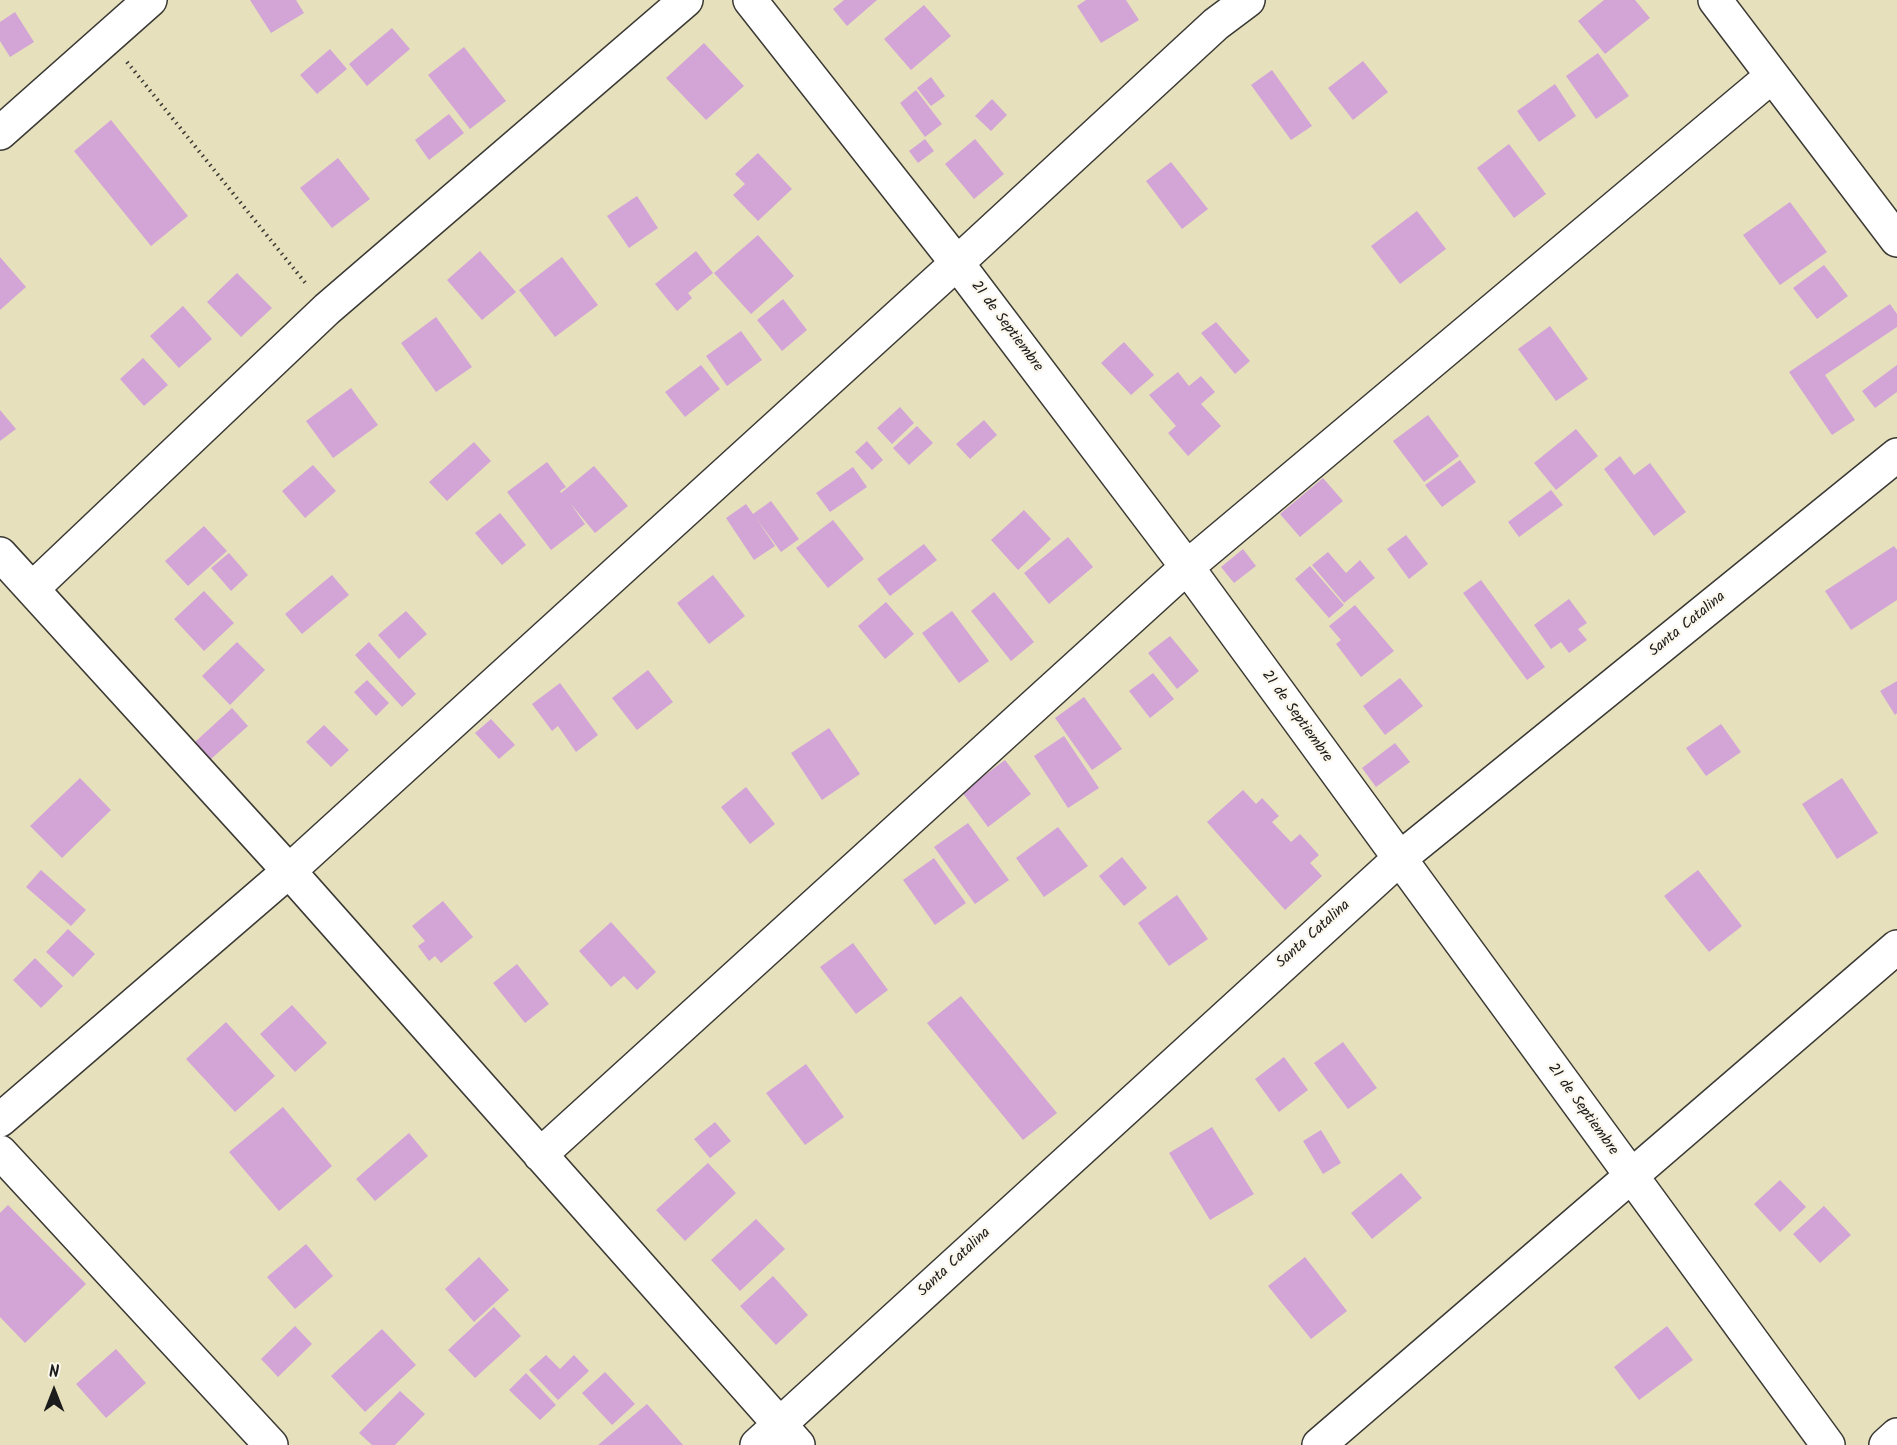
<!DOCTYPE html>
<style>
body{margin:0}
#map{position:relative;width:1897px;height:1445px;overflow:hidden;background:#e7e0bc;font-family:Kalam,sans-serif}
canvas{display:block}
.north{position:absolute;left:24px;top:1361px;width:60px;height:60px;-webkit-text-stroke:4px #fbf7ec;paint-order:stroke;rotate:0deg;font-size:16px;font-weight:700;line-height:24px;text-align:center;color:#1c1c1c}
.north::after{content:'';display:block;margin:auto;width:21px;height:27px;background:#1c1c1c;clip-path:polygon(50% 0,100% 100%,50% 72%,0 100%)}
</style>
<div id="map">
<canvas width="1897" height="1445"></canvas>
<div class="north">N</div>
</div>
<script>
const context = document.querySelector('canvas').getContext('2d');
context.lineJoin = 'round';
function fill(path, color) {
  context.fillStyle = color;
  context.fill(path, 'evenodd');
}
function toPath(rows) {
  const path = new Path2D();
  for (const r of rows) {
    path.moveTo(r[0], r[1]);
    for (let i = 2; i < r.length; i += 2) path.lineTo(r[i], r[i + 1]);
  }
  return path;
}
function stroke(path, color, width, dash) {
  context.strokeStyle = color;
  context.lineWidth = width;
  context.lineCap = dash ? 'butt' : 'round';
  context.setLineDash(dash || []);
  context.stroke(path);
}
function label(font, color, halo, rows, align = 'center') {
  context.font = font + ' Kalam,sans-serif';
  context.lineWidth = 4.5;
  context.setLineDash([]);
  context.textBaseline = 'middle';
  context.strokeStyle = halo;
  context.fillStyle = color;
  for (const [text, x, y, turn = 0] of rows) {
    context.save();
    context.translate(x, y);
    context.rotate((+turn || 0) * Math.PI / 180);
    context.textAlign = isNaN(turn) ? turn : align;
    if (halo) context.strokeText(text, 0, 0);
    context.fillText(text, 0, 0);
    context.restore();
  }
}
fill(toPath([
 [250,0,296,0,304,13,271,33],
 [844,0,877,0,847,26,833,9],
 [1086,0,1126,0,1139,20,1101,43,1077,6],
 [1604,0,1635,0,1650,18,1605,54,1578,21],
 [924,5,951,36,911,70,884,39],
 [15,12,34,42,10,57,0,41,0,22],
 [392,28,410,49,367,86,349,64],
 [704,43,744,86,706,120,666,78],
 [464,47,506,101,470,129,428,75],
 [330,49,347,69,317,94,300,75],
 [1598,53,1629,96,1596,119,1566,76],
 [1363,61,1388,92,1353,120,1328,88],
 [1272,70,1312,126,1291,140,1251,85],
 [931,77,945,96,931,106,917,88],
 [1555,84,1576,116,1539,142,1517,111],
 [916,90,942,124,925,137,900,103],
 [992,99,1007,115,991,131,975,116],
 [449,114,464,133,429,160,415,140],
 [111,120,188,216,151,246,74,151],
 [925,139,934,151,918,163,909,151],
 [975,139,1004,174,974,199,945,164],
 [1509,144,1546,194,1514,218,1477,168],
 [758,153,792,189,758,221,733,195,745,184,735,174],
 [338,158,370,199,332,228,300,188],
 [1171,162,1208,209,1182,229,1146,181],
 [637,196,658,228,629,248,607,216],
 [1790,202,1827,252,1780,285,1743,235],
 [1417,211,1446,249,1400,284,1371,246],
 [758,235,794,276,751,314,714,273],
 [480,251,516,292,482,320,447,280],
 [696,251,713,273,688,293,692,298,677,311,655,284],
 [0,257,26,287,0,310],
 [562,257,598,305,555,337,519,290],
 [1824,265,1848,296,1817,319,1793,288],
 [237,273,272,308,241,337,207,302],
 [783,299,807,330,782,351,757,320],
 [1890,304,1897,314,1897,327,1825,375,1855,420,1832,435,1789,372],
 [183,306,212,339,179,368,150,336],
 [436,317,472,367,436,392,401,343],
 [1216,322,1250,361,1235,374,1201,333],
 [1550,326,1588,379,1556,401,1518,349],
 [741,331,762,360,727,386,706,356],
 [1124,342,1154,375,1131,395,1101,363],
 [143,358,168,385,144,406,120,379],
 [701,365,720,389,685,417,665,392],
 [1897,365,1897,392,1875,408,1862,391],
 [1178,372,1189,386,1201,376,1215,392,1201,404,1221,426,1188,456,1168,433,1176,426,1149,395],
 [351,388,378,425,333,458,306,421],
 [900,407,914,423,892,444,877,428],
 [0,410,16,429,0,441],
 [1428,415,1459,456,1424,482,1393,441],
 [984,420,997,435,970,459,956,444],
 [917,426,933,443,909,465,893,448],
 [1576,429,1598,456,1556,490,1534,463],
 [867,441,883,460,872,470,855,452],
 [474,442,491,461,447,501,429,482],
 [1620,456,1634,475,1650,463,1686,512,1654,536,1604,469],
 [1460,460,1476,482,1442,507,1425,485],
 [547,462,566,487,560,491,561,493,594,466,628,506,595,533,570,503,585,524,551,550,507,492],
 [313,465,336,491,305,518,282,491],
 [853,467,867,487,830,512,816,493],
 [1323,478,1343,501,1300,537,1280,514],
 [1551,490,1563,505,1519,537,1508,522],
 [771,501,799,539,781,552,756,518,775,546,754,560,726,518,746,504,753,514],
 [1024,510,1051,539,1018,570,991,540],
 [500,513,526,545,502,565,475,533],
 [833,520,864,559,828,588,796,548],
 [204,526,227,551,188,586,165,561],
 [1406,535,1428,564,1409,579,1387,549],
 [1068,537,1093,567,1049,604,1024,573],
 [924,544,937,560,890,596,877,579],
 [1894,546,1897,550,1897,600,1851,630,1825,591],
 [1243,549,1256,566,1234,583,1221,567],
 [1328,552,1346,573,1360,560,1375,578,1344,603,1312,565],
 [229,553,248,575,231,591,211,568],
 [1310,566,1344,605,1329,618,1295,579],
 [332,575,349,595,302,634,285,614],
 [713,575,745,616,709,644,677,603],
 [1481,580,1545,667,1527,680,1463,593],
 [204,591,234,623,204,651,174,619],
 [994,592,1034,642,1011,661,971,611],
 [1569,599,1587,623,1578,629,1587,640,1569,653,1561,642,1551,649,1534,625],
 [886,602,914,634,885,659,858,626],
 [1355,605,1394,651,1361,677,1336,644,1341,640,1329,626],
 [406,611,427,634,399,659,378,635],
 [952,611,989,661,959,683,922,633],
 [1170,636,1199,671,1177,689,1148,653],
 [237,642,265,670,230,705,202,676],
 [369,642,416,694,402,707,355,655],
 [648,670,673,702,637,730,612,698],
 [1153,673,1174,699,1150,718,1129,691],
 [1400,678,1423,706,1385,735,1363,706],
 [367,680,389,703,376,716,354,692],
 [1897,681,1897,713,1895,715,1880,691],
 [560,683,598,735,576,752,558,726,552,731,532,704],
 [1084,697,1122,749,1092,770,1055,718],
 [232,708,248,726,211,759,195,742],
 [491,719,515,745,499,759,475,733],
 [1721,724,1741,752,1706,776,1686,748],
 [324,725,349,750,331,767,306,742],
 [829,728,860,774,822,800,791,753],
 [1064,736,1099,788,1068,808,1034,756],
 [1395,743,1410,762,1376,787,1362,768],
 [1005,760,1031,794,988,827,962,792],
 [80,778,111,810,62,858,30,826],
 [1842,778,1878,833,1837,859,1802,804],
 [746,787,775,824,750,844,721,807],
 [1243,790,1256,804,1262,798,1279,816,1272,822,1291,842,1300,834,1319,855,1310,863,1322,876,1285,910,1207,822],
 [968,823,1009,880,975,904,934,847],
 [1058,827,1088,866,1044,897,1016,858],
 [1122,857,1147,888,1124,906,1099,876],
 [934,858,966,903,935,925,903,880],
 [41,870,86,910,71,926,26,887],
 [1698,870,1742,926,1709,952,1664,896],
 [1177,895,1208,939,1169,966,1138,923],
 [443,901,473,937,441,963,435,956,429,961,418,946,425,941,412,926],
 [611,922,656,972,637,990,624,976,611,987,579,951],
 [68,929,95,954,73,977,46,952],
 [853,943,888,990,856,1014,820,967],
 [35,958,63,986,41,1008,13,980],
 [517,964,549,1004,525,1023,493,983],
 [961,996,1057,1113,1023,1140,927,1023],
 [292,1005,327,1043,295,1072,260,1034],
 [226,1022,275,1076,235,1112,186,1059],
 [1343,1042,1377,1088,1348,1109,1314,1063],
 [1284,1057,1308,1090,1279,1112,1255,1079],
 [806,1064,844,1117,805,1145,766,1093],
 [283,1107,332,1166,279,1211,229,1152],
 [715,1122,731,1141,710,1158,694,1139],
 [1212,1127,1254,1194,1210,1220,1169,1153],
 [1321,1130,1341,1163,1323,1174,1303,1141],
 [409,1133,428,1156,375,1201,356,1179],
 [708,1163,736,1193,685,1241,656,1210],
 [1401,1173,1422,1198,1372,1239,1351,1213],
 [1780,1180,1806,1207,1780,1232,1754,1204],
 [8,1205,86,1284,25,1343,0,1317,0,1213],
 [1824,1206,1851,1235,1820,1263,1793,1234],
 [756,1219,785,1249,740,1291,711,1260],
 [306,1244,333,1276,295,1309,267,1277],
 [479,1257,509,1290,474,1322,445,1289],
 [1305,1257,1347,1311,1311,1339,1268,1286],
 [773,1276,808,1315,776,1345,740,1306],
 [494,1307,521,1336,475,1378,448,1350],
 [295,1326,312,1344,278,1377,261,1359],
 [1667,1326,1693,1360,1639,1400,1614,1367],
 [382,1329,416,1365,365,1412,331,1376],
 [116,1349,146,1383,106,1418,76,1384],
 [546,1355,560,1369,574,1355,589,1371,558,1400,529,1370],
 [605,1372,635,1404,612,1425,582,1393],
 [526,1373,556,1405,540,1420,509,1390],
 [400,1391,425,1414,395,1445,372,1445,359,1433],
 [647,1404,683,1445,598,1445]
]), '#d2a5d6');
const minor = toPath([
 [750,0,957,263,1187,567,1828,1445],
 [1715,0,1897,240],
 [0,133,150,0],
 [0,554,289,871,798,1445],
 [32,589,327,309,686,0],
 [0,1120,289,871,957,263,1216,24,1248,0],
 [0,1152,271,1445],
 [540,1155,1187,567,1772,76],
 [757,1445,1399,859,1897,455],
 [1319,1445,1897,947],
 [1886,1445,1897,1435]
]);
stroke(minor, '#3a3934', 36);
stroke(toPath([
 [127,62,307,285]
]), '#3a3934', 4, [1.5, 4.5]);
stroke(minor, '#fff', 33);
label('15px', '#1c1c1c', '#fbf7ec', [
 ["21 de Septiembre",1006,327,53],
 ["Santa Catalina",1688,625,-39],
 ["21 de Septiembre",1296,717,54],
 ["Santa Catalina",1314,935,-42],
 ["21 de Septiembre",1582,1110,54],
 ["Santa Catalina",955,1263,-43]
]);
</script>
